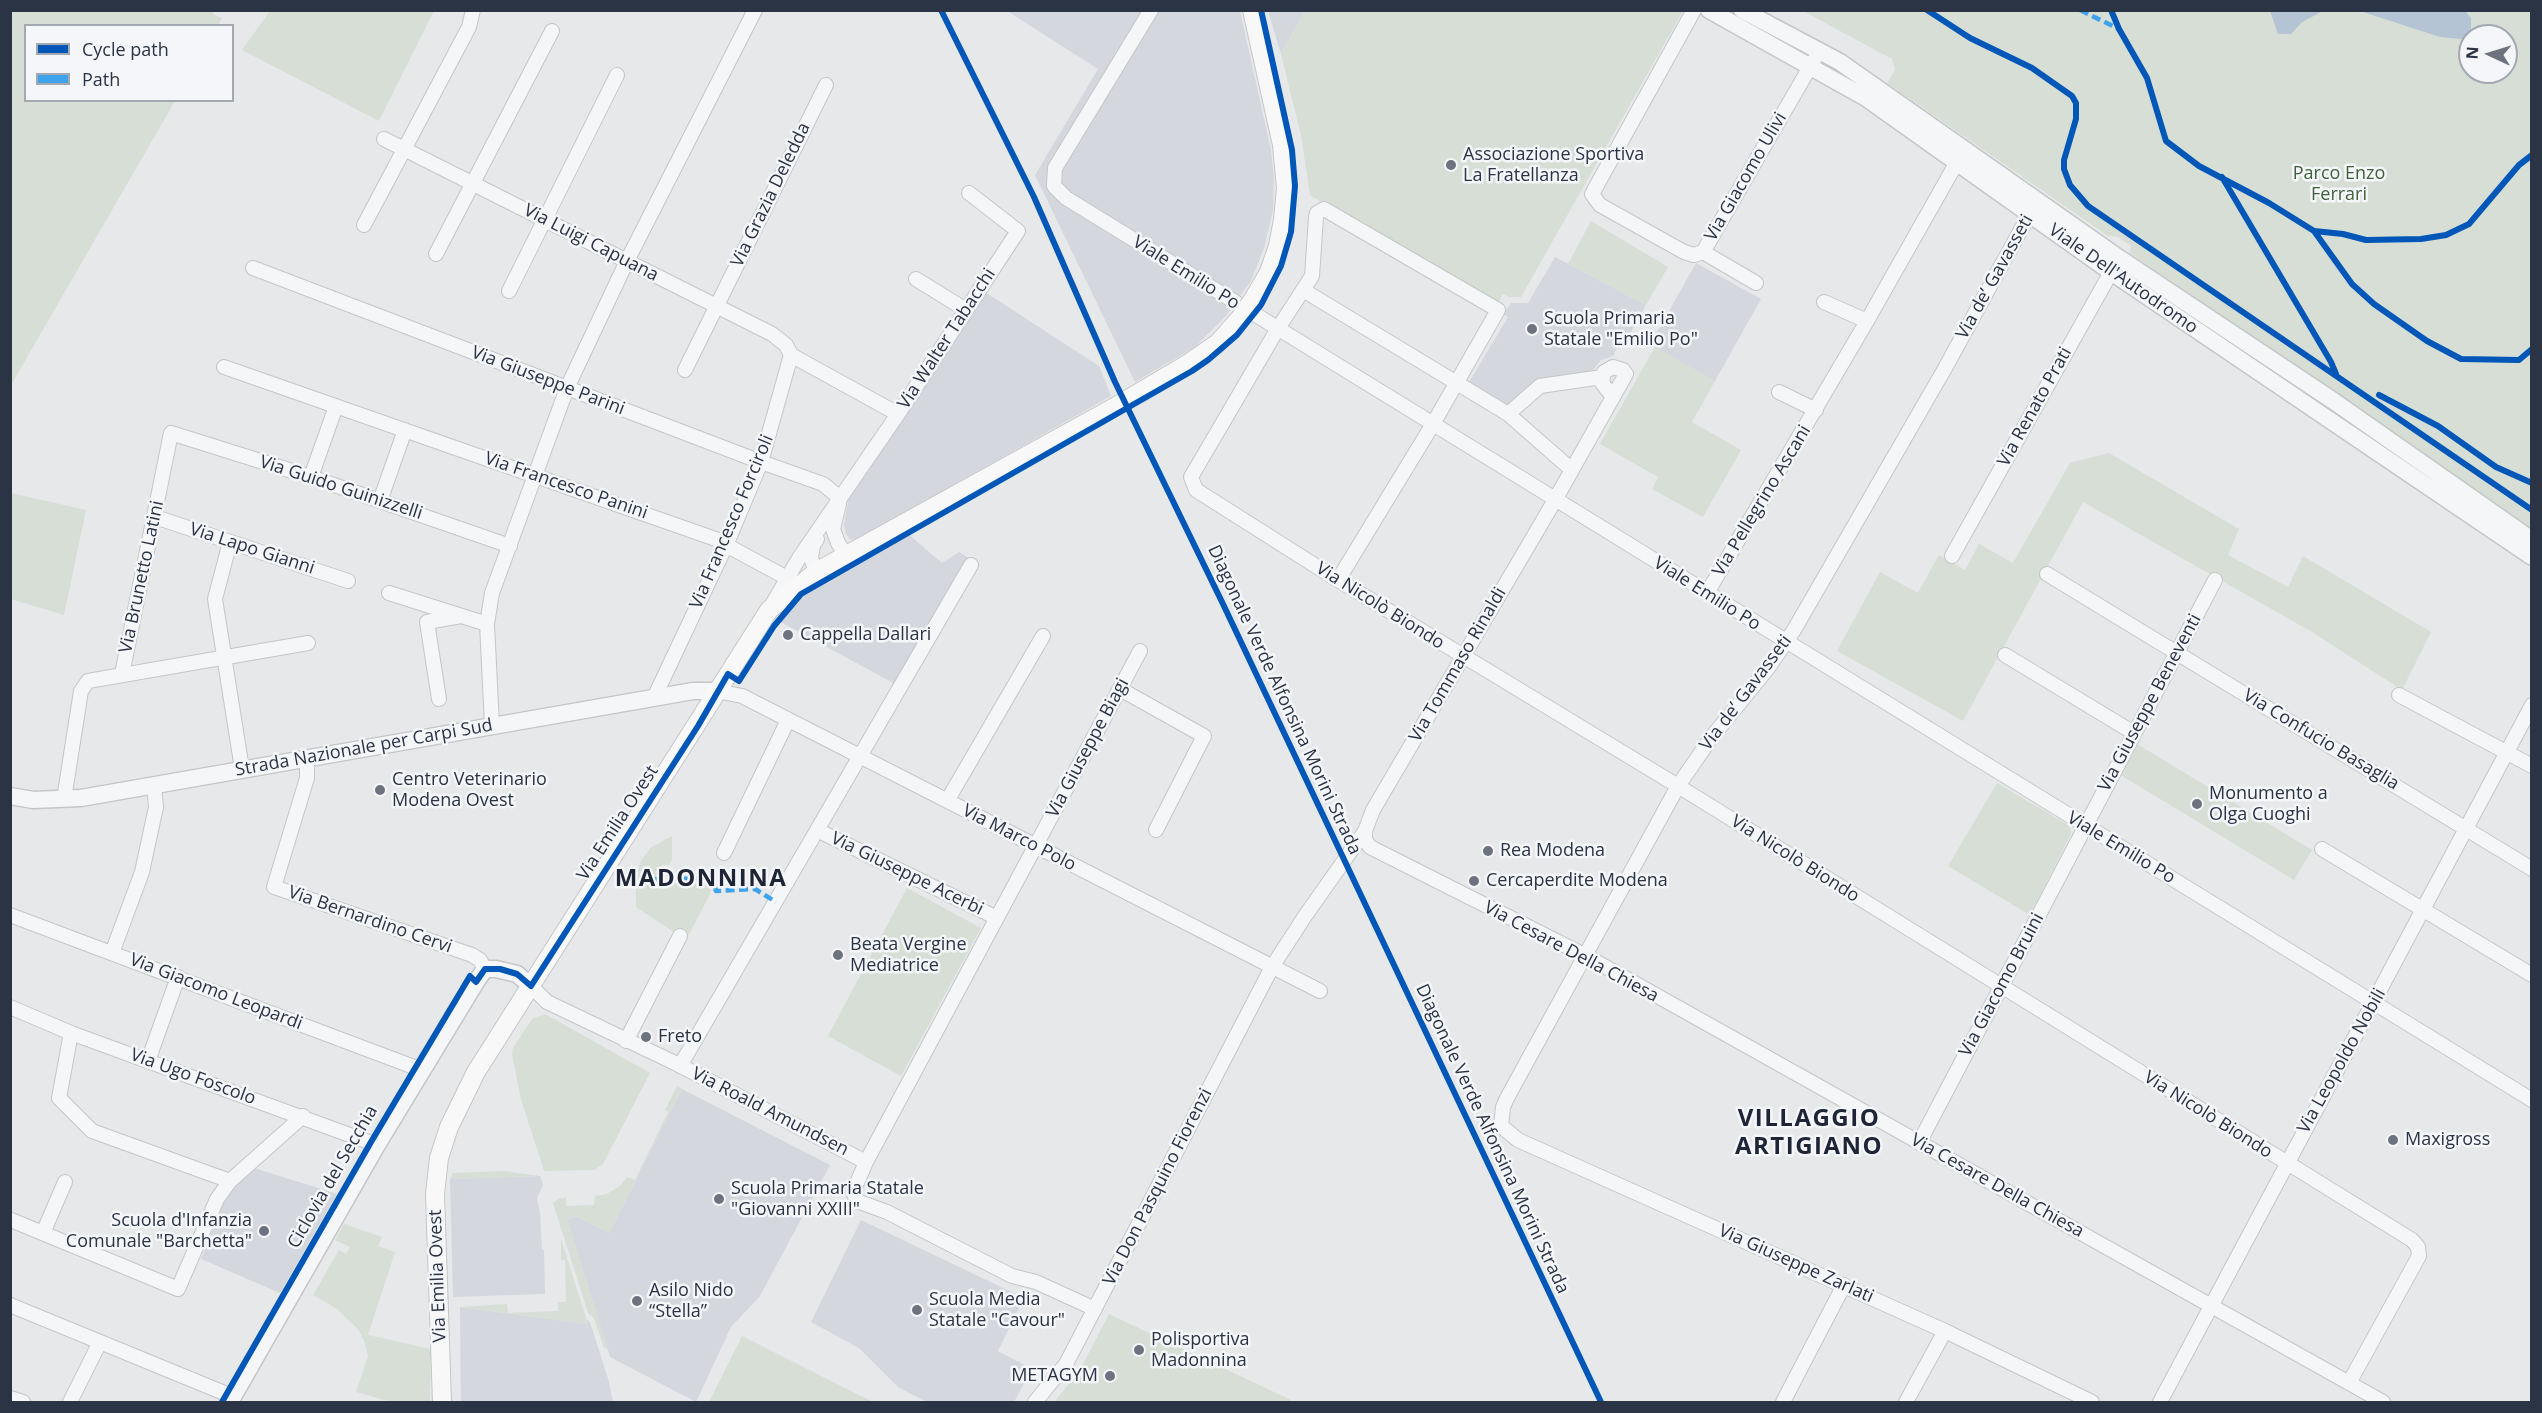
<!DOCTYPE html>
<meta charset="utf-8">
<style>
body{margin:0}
#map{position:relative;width:2542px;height:1413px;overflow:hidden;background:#e6e8ea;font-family:"Open Sans",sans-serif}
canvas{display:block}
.frame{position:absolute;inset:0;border:12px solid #2b3445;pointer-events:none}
.legend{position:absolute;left:24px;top:24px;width:210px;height:78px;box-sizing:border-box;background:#f4f6f9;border:2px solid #a4a8b1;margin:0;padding:8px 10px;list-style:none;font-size:18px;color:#2b3445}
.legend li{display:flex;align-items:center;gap:12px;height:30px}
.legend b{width:30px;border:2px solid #a4a8b1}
.north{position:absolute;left:2458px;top:24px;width:60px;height:60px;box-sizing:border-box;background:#f4f6f9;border:2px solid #a4a8b1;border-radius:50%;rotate:274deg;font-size:16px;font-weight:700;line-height:24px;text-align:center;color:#2b3445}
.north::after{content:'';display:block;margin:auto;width:21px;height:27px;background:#6c737f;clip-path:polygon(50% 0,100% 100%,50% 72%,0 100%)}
</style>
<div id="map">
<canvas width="2542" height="1413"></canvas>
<div class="frame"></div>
<ul class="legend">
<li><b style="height:8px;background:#0057b8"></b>Cycle path</li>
<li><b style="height:8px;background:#3ea3ec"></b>Path</li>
</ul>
<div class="north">N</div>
</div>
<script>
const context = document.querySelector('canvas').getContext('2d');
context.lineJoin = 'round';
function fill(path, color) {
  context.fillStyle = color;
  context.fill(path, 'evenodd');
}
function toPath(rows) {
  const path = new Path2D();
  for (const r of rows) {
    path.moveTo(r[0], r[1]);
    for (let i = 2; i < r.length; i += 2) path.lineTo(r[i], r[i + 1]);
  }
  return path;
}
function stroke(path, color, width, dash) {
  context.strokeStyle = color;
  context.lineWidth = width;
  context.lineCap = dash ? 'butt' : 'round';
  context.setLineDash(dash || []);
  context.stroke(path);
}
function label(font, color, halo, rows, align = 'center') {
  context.font = font + ' "Open Sans",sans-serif';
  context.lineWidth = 5;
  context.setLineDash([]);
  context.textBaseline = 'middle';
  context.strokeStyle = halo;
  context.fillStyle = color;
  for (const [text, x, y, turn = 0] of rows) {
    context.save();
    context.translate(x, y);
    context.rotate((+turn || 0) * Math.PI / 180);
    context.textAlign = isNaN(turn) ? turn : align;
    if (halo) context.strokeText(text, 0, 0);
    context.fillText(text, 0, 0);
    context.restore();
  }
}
fill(toPath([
 [1007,11,1240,11,1271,150,1274,179,1273,210,1264,248,1251,281,1226,316,1195,347,1135,382,1035,175,1098,69],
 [1268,11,1305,11,1281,54],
 [1555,257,1646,305,1626,341,1621,338,1613,356,1601,360,1592,371,1538,380,1505,407,1481,395,1483,391,1469,382,1508,317,1503,314,1511,303,1528,303],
 [1696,263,1761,299,1715,381,1650,345],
 [982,290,1099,366,1111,396,860,538,851,540,846,534,844,525,849,495],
 [907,533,942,563,959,552,980,565,906,690,779,621,802,595],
 [682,1089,830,1165,760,1296,731,1327,696,1402,610,1357,567,1219,576,1216,609,1233],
 [251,1167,337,1194,280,1293,201,1259,224,1202],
 [540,1176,543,1185,537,1198,540,1213,542,1249,544,1250,545,1294,453,1297,450,1179],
 [861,1220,1024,1298,998,1351,1032,1369,1014,1402,927,1402,898,1387,859,1348,811,1322],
 [460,1307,587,1324,587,1320,590,1322,609,1382,613,1402,461,1402]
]), '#d4d7dd');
fill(toPath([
 [11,10,215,10,213,14,222,18,218,26,26,26,26,100,175,101,11,385],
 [270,11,270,10,434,11,379,121,242,50],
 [1305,11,1683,11,1521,297,1509,297,1503,294,1495,308,1310,195,1301,135,1281,54],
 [1803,11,2531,11,2531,528,2130,253,2131,246,2118,237,2108,236,1887,83,1895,70,1892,59],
 [2470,36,2506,36,2506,72,2470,72],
 [1591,221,1668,267,1646,305,1568,264],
 [1655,347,1715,381,1692,422,1741,450,1703,517,1652,489,1658,477,1600,444],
 [2109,453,2239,529,2228,555,2288,587,2303,556,2431,632,2402,690,2312,632,2083,502,1963,721,1837,651,1880,572,1918,593,1939,555,1965,570,1979,544,2013,563,2070,463],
 [11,493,86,510,64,615,11,599],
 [2137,744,2312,850,2294,880,2119,774],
 [1997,783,2068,825,2071,830,2071,834,2030,915,1948,866],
 [672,836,672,860,669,865,663,865,659,868,664,883,712,884,710,894,686,940,636,907,636,877,641,861,650,848],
 [907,888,981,928,901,1076,828,1036],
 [545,1014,650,1073,603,1164,594,1170,544,1171,521,1099,512,1054,513,1048,532,1019],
 [677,1086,682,1089,609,1233,576,1216,567,1219,608,1349,604,1348,594,1318,588,1313,553,1203,558,1199,566,1197,566,1206,594,1205,595,1196,607,1194,620,1186,627,1177,635,1180,668,1112,665,1110],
 [504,1171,540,1176,450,1179,453,1173],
 [344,1224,382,1237,378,1246,395,1252,368,1335,431,1349,430,1402,392,1402,356,1392,368,1356,365,1343,358,1329,337,1309,313,1295,339,1250,346,1254,350,1247,335,1240],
 [561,1239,588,1324,460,1307,507,1304,508,1313,558,1311,558,1302,566,1302,565,1260,561,1260],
 [1109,1314,1291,1400,1289,1402,1054,1402,1079,1372],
 [742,1336,873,1402,709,1402]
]), '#d6ded6');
fill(toPath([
 [2270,11,2465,11,2471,18,2471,35,2461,39,2440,37,2363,12,2321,12,2302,22,2291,34,2278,34]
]), '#b4c4d5');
const minor = toPath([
 [1151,10,1055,168,1054,186,1066,198,2532,1100],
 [1694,10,1592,194,1600,205,1684,252,1694,255,1703,252],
 [384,139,772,334,786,345,791,355],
 [2034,206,1944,370,1794,630,1768,668,1711,738,1678,786,1507,1098,1503,1107,1501,1126,1518,1140,1945,1331,2092,1402],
 [364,225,469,27,473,10],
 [436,254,552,31],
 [253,268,761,462,823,484,840,498],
 [916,279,966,310],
 [1756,283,1703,252,1814,60],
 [1303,290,1508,414,1572,470],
 [509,291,617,75],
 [1824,302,1867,321],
 [224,367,727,543],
 [685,370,826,85],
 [1779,392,1816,410],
 [1615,393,1609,392,1602,383,1604,372,1613,367,1623,370,1626,374,1555,500,1373,810,1365,831,1365,840,1370,847,1586,956,2383,1402],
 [1508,414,1540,386,1602,377],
 [311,477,336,406],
 [380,501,405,430],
 [839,504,833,529,838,543,846,555],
 [155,517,348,581],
 [230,542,215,599,242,769],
 [726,545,787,578],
 [1952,556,2115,265],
 [816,572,811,558,813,545,817,539],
 [2047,574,2532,869],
 [1338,580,1433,424,1498,310,1324,209,1317,213,1316,217,1312,276,1277,330,1191,477,1196,490,1338,580,1678,786,2412,1240,2418,1247,2419,1256,2349,1383],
 [389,593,487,624],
 [1707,593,1867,321,1957,162],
 [773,603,799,558,898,414,1018,231,969,193],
 [2005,655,2134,733],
 [122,674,171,433,311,477,510,546],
 [1120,689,1204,736,1156,830],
 [717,691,742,696,1320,991],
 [2399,695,2532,766],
 [654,698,727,543,761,462,791,355,898,414],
 [439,699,427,622,461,616],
 [492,725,487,624,492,593,567,388,627,261,755,10],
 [307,758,307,778,274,887,472,955,480,960,485,969],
 [64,799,81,691,88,681,308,643],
 [947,801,1043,636],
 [817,830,997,918],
 [2322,849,2532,975],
 [724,853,788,720],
 [10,915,422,1070],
 [112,953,142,872,156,807,154,785],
 [531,986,547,1002,675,1063,866,1162],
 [10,1007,71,1033,377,1145],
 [71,1033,59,1098,92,1131,230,1181],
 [626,1041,680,936],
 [148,1061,178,977],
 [680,1066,971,565],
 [1919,1143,2215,580],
 [11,1220,178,1289,217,1199,230,1181,303,1116],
 [43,1233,65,1182],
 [10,1305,234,1397],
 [1095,1309,1036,1282,1012,1276,887,1212,857,1201,853,1192,866,1162,1140,651],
 [10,1398,23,1402],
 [70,1402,100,1342],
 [1035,1402,1066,1364,1272,967,1305,916,1365,831],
 [1783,1402,1844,1285],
 [1906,1402,1945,1331],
 [2160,1402,2532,705]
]);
const tertiary = toPath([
 [1709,10,1866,98,2111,272,2532,557],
 [1742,10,1840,62,2119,258,2335,402,2532,540],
 [10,796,33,800,81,798,693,691,717,691],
 [230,1402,377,1145,476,982,485,969,496,969,517,974,531,986]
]);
const secondary = toPath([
 [1252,10,1282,145,1286,188,1283,220,1278,246,1269,272,1252,301],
 [442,1402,435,1194,439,1158,449,1127,476,1072,769,610,816,572,1113,408,1189,363,1218,343,1240,318]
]);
stroke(minor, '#c4c6c8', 16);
stroke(tertiary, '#c4c6c8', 19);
stroke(secondary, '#c4c6c8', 20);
stroke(minor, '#f5f6f7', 14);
stroke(tertiary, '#f5f6f7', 16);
stroke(secondary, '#f8f8f8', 18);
const secondaryBridge = toPath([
 [1240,318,1252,301]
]);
stroke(secondaryBridge, '#c4c6c8', 20, []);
stroke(secondaryBridge, '#f8f8f8', 18);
stroke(toPath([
 [2080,10,2119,29],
 [628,880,713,878,716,891,755,889,776,902]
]), '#3ea3ec', 4.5, [9, 4.5]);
stroke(toPath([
 [941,10,1034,197,1115,382,1223,604,1601,1402],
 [1927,10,1970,38,2032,68,2072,96,2076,103,2076,119,2064,160,2064,169,2070,185,2088,206,2532,510],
 [2111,10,2119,29,2147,78,2166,141,2199,166,2269,203,2314,231,2352,284,2374,304,2427,341,2461,359,2519,360,2532,349],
 [2222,177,2331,362,2336,374],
 [2314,231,2343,234,2366,240,2421,239,2446,235,2469,224,2519,165,2532,155],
 [2379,395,2438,426,2496,467,2532,483],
 [222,1402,371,1142,470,976,476,982,485,969,500,969,517,974,531,986,698,726,728,674,739,681,774,626,801,594,1192,371,1208,360,1237,335,1261,305,1281,266,1291,232,1295,186,1292,150,1261,10]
]), '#0057b8', 6);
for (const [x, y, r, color] of [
 [1451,165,6,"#6c737f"],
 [1532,329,6,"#6c737f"],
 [788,635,6,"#6c737f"],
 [380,790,6,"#6c737f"],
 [2197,804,6,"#6c737f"],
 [1488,851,6,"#6c737f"],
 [1474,881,6,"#6c737f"],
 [838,955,6,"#6c737f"],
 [646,1037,6,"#6c737f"],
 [2393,1140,6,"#6c737f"],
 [719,1199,6,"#6c737f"],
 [264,1231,6,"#6c737f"],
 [637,1301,6,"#6c737f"],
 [917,1310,6,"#6c737f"],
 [1139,1350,6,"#6c737f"],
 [1110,1376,6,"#6c737f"]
]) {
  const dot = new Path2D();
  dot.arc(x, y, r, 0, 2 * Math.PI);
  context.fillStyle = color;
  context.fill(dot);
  stroke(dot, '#f4f6f9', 2);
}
label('18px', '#2b3445', '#f4f6f9', [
 ["Associazione Sportiva",1463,155],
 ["La Fratellanza",1463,176],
 ["Scuola Primaria",1544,319],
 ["Statale \"Emilio Po\"",1544,340],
 ["Cappella Dallari",800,635],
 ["Centro Veterinario",392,780],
 ["Modena Ovest",392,801],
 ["Monumento a",2209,794],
 ["Olga Cuoghi",2209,815],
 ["Rea Modena",1500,851],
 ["Cercaperdite Modena",1486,881],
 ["Beata Vergine",850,945],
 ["Mediatrice",850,966],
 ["Freto",658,1037],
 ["Maxigross",2405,1140],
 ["Scuola Primaria Statale",731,1189],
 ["\"Giovanni XXIII\"",731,1210],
 ["Scuola d'Infanzia",252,1221,"right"],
 ["Comunale \"Barchetta\"",252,1242,"right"],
 ["Asilo Nido",649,1291],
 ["“Stella”",649,1312],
 ["Scuola Media",929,1300],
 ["Statale \"Cavour\"",929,1321],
 ["Polisportiva",1151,1340],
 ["Madonnina",1151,1361],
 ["METAGYM",1098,1376,"right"]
], 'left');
label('18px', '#3f6138', '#f4f6f9', [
 ["Parco Enzo",2339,174],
 ["Ferrari",2339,195]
]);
label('18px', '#2b3445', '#f4f6f9', [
 ["Via Giacomo Ulivi",1746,177,-60],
 ["Via Grazia Deledda",771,195,-64],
 ["Via Luigi Capuana",591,243,27],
 ["Viale Emilio Po",1186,273,32],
 ["Via de’ Gavasseti",1995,277,-61],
 ["Viale Dell'Autodromo",2123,279,35],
 ["Via Walter Tabacchi",947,339,-57],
 ["Via Giuseppe Parini",548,381,21],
 ["Via Renato Prati",2035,407,-61],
 ["Via Francesco Panini",566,486,19],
 ["Via Guido Guinizzelli",341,488,18],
 ["Via Pellegrino Ascani",1762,501,-59],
 ["Via Francesco Forciroli",732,522,-67],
 ["Via Lapo Gianni",252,549,18],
 ["Via Brunetto Latini",142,577,-78],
 ["Viale Emilio Po",1707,594,32],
 ["Via Nicolò Biondo",1380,606,32],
 ["Via Tommaso Rinaldi",1458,665,-60],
 ["Via de’ Gavasseti",1746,693,-53],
 ["Diagonale Verde Alfonsina Morini Strada",1284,700,65],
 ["Via Giuseppe Beneventi",2150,703,-62],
 ["Via Confucio Basaglia",2321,740,31],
 ["Strada Nazionale per Carpi Sud",364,748,-10],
 ["Via Giuseppe Biagi",1088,748,-62],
 ["Via Emilia Ovest",618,823,-57],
 ["Via Marco Polo",1019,838,27],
 ["Viale Emilio Po",2121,848,31],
 ["Via Nicolò Biondo",1795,859,32],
 ["Via Giuseppe Acerbi",907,874,26],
 ["Via Bernardino Cervi",370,920,19],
 ["Via Cesare Della Chiesa",1571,952,28],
 ["Via Giacomo Bruini",2002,985,-62],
 ["Via Giacomo Leopardi",216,992,21],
 ["Via Leopoldo Nobili",2342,1061,-61],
 ["Via Ugo Foscolo",193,1077,20],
 ["Via Roald Amundsen",770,1112,27],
 ["Via Nicolò Biondo",2208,1115,32],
 ["Diagonale Verde Alfonsina Morini Strada",1492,1139,65],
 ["Ciclovia del Secchia",333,1177,-60],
 ["Via Cesare Della Chiesa",1997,1186,29],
 ["Via Don Pasquino Fiorenzi",1158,1187,-63],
 ["Via Giuseppe Zarlati",1796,1264,24],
 ["Via Emilia Ovest",438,1276,-92]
]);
context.letterSpacing = '1.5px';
label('bold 24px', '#1d2536', '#f4f6f9', [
 ["MADONNINA",701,879],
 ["VILLAGGIO",1809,1119],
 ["ARTIGIANO",1809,1147]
]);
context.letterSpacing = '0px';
</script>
